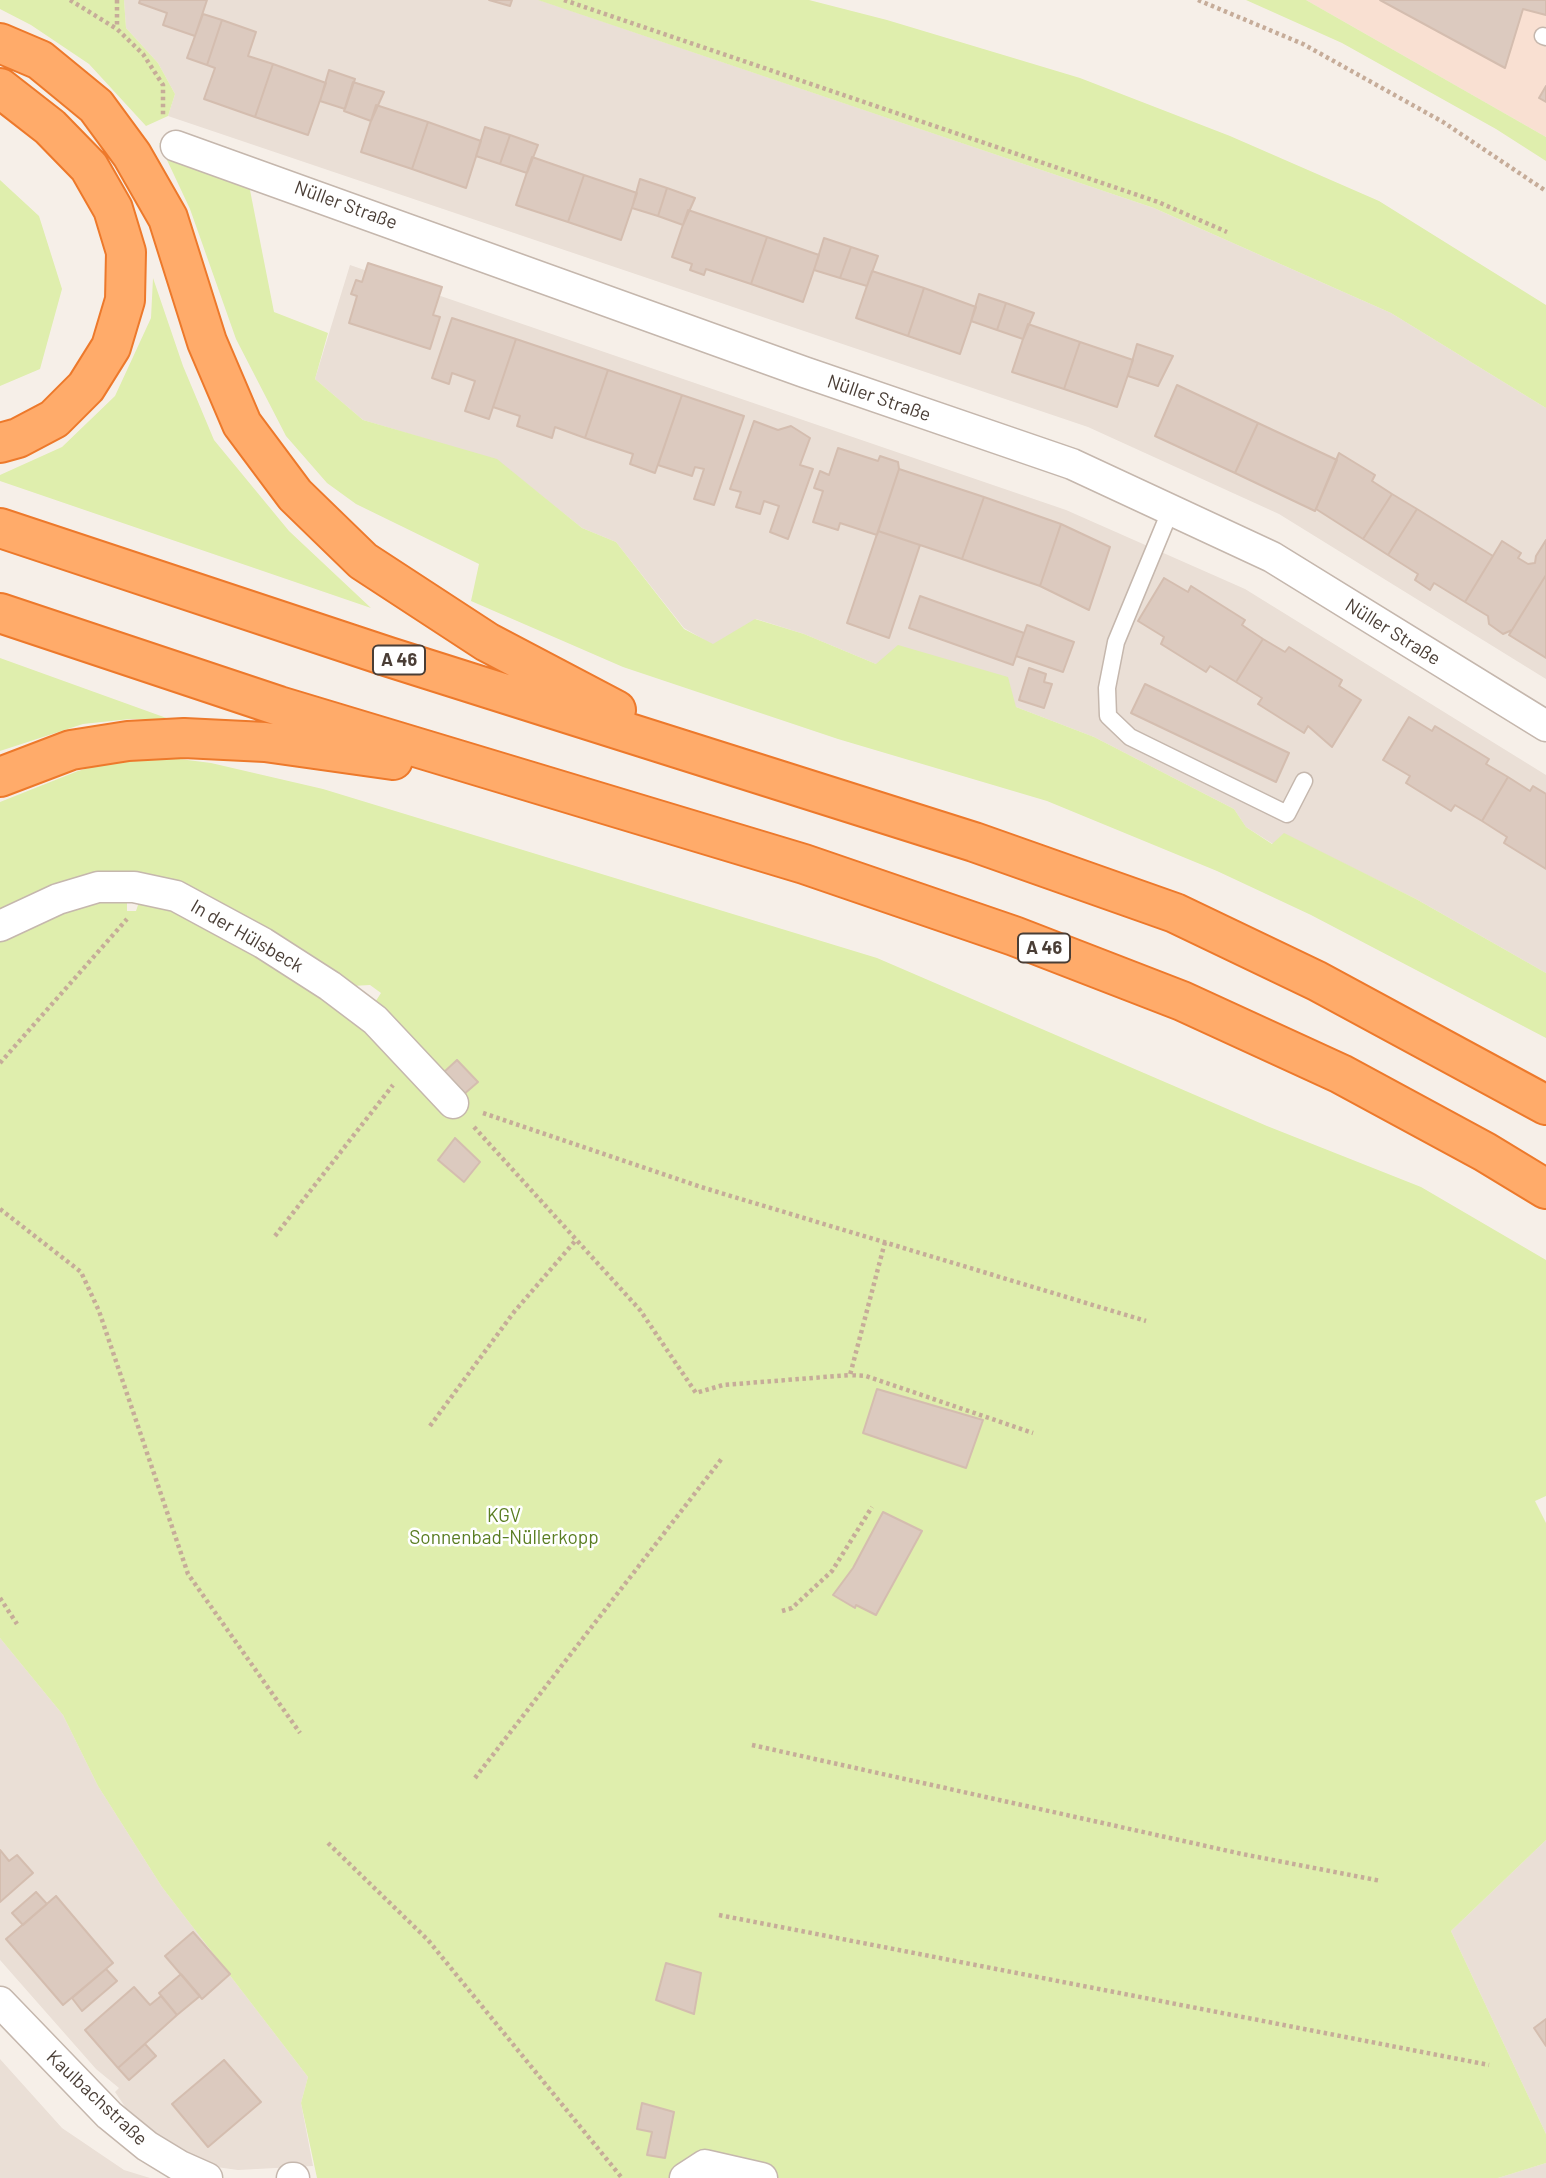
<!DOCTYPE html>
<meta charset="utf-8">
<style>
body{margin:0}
canvas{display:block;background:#f6efe8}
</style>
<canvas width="1546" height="2178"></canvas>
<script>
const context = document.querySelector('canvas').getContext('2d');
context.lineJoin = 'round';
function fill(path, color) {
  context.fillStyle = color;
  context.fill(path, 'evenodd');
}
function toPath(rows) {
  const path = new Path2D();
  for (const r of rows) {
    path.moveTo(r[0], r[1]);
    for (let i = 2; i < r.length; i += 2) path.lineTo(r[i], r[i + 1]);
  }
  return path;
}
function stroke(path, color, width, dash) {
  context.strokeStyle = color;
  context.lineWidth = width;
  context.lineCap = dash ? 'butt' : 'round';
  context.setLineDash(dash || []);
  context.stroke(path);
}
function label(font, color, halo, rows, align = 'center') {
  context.font = font + ' Barlow,sans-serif';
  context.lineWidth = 5;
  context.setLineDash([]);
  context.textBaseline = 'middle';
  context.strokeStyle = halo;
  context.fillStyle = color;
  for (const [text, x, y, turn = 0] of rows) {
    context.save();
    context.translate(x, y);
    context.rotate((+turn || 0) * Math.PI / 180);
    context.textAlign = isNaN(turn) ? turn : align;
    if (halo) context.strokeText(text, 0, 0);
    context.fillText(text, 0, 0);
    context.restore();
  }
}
fill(toPath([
 [124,0,539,0,1154,208,1391,313,1546,408,1546,679,1279,514,1088,427,168,116,175,94,158,63,126,28],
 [350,265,1066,510,1245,589,1546,775,1546,973,1416,899,1284,834,1273,844,1246,827,1234,809,1094,737,1016,707,876,664,804,634,756,619,713,645,684,628,616,542,582,528,497,460,363,420,315,379],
 [0,1638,63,1715,98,1786,162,1887,308,2077,301,2103,313,2166,238,2170,209,2166,166,2146,132,2117,115,2092,119,2088,96,2069,0,1960],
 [1546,1840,1546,2134,1451,1931],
 [0,2059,62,2128,124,2170,150,2178,0,2178],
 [1546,2163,1546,2178,1498,2178]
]), '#eadfd6');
fill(toPath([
 [1306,0,1546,0,1546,137]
]), '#f9e0d2');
fill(toPath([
 [0,0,124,0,126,28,158,63,175,94,168,116,146,126,89,64,31,25,0,9],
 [538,0,809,0,887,20,1080,78,1230,136,1379,201,1546,305,1546,408,1391,313,1154,208],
 [1246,0,1306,0,1546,137,1546,161,1496,129,1342,43],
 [159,143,249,185,274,312,328,333,315,379,363,420,497,459,582,528,616,542,684,629,713,644,755,619,804,634,876,664,898,645,1008,677,1016,707,1094,737,1234,809,1246,827,1272,844,1284,833,1416,899,1546,973,1546,1038,1311,915,1217,871,1047,801,838,739,623,667,471,601,479,564,356,504,327,483,286,436,236,339,190,209],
 [0,180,39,216,62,289,40,369,0,386],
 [153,278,183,366,214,440,289,531,371,608,0,481,0,475,62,447,115,396,151,318],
 [0,658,172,720,130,719,83,724,0,751],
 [156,756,211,763,323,789,877,958,1267,1126,1421,1187,1546,1260,1546,1496,1535,1501,1546,1523,1546,1840,1451,1931,1546,2134,1546,2163,1498,2178,317,2178,301,2103,308,2077,162,1887,98,1786,63,1715,0,1638,0,940,71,907,99,898,127,898,127,911,136,911,140,899,181,909,339,1004,362,1022,381,993,370,985,352,986,196,890,165,879,126,874,94,875,62,884,0,913,0,802,78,771,114,761]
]), '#dfeead');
const building = toPath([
 [140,0,207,0,195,36,163,25,167,13,139,3,140,0],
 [489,0,512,0,510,6,489,0],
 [1380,0,1546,0,1546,15,1523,9,1505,68,1380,0],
 [203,14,222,20,207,65,187,58,203,14],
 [222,20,256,32,248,56,273,64,255,117,204,99,215,68,207,65,222,20],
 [273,64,326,83,308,135,255,117,273,64],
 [329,70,355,79,345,109,320,101,329,70],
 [353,82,384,92,371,121,344,111,353,82],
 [1546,86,1546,102,1539,98,1546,86],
 [376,105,428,122,412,169,361,152,376,105],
 [428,122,481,141,466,188,412,169,428,122],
 [485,127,510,135,500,164,476,156,485,127],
 [510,135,538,145,527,173,500,164,510,135],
 [532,157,584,175,568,222,516,205,532,157],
 [584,175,637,193,621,240,568,222,584,175],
 [640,179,667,188,658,216,632,208,640,179],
 [667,188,695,198,683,225,658,216,667,188],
 [688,210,767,237,751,284,706,269,704,275,690,270,692,264,672,257,688,210],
 [767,237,819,255,803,302,751,284,767,237],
 [824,238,851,247,840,278,814,270,824,238],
 [851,247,878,256,867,286,840,278,851,247],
 [368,263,442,287,433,315,440,317,430,349,349,323,357,296,351,294,356,280,362,282,368,263],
 [872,271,924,288,908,336,856,318,872,271],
 [924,288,976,307,960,354,908,336,924,288],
 [979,294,1006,303,997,330,971,321,979,294],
 [1006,303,1034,313,1023,339,997,330,1006,303],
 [452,318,516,339,489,419,465,411,475,381,452,373,449,384,432,378,452,318],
 [1028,324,1080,342,1064,389,1012,372,1028,324],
 [516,339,608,370,585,438,555,427,552,438,517,426,520,416,493,407,516,339],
 [1080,342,1133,360,1117,407,1064,389,1080,342],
 [1137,344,1173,356,1158,386,1128,376,1137,344],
 [608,370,682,395,655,473,630,464,633,454,585,438,608,370],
 [1177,385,1258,423,1235,473,1155,436,1177,385],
 [682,395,744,416,714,505,694,499,704,469,695,467,692,476,658,465,682,395],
 [754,421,778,430,791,426,810,438,800,465,813,469,788,539,770,532,779,506,764,501,760,514,736,507,741,492,730,489,754,421],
 [1258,423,1337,460,1315,511,1235,473,1258,423],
 [838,448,878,461,880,456,898,462,899,469,877,535,840,523,838,530,813,522,823,491,814,488,820,471,829,475,838,448],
 [1339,453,1375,475,1372,481,1392,494,1363,539,1316,509,1339,453],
 [899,469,984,497,962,559,878,531,899,469],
 [1392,494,1417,509,1388,555,1363,539,1392,494],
 [984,497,1061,524,1040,586,962,559,984,497],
 [1417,509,1493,556,1465,602,1434,583,1430,590,1415,580,1418,574,1388,555,1417,509],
 [1061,524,1110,547,1089,610,1040,586,1061,524],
 [878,531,920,545,889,638,847,623,878,531],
 [1546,540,1546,575,1512,630,1503,634,1489,624,1488,616,1465,602,1502,541,1521,553,1518,558,1528,564,1535,563,1536,556,1546,540],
 [1546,575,1546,658,1509,635,1546,575],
 [1164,578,1188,592,1191,586,1245,620,1242,625,1263,639,1236,682,1210,666,1206,672,1161,644,1164,637,1138,621,1164,578],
 [920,596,1024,633,1013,665,909,628,920,596],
 [1027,625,1074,642,1063,672,1016,656,1027,625],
 [1263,639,1285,652,1289,647,1342,680,1339,686,1361,700,1332,747,1308,726,1304,733,1258,704,1262,698,1236,682,1263,639],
 [1029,668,1046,674,1044,682,1052,684,1044,708,1019,700,1029,668],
 [1145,684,1289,753,1276,782,1131,713,1145,684],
 [1409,717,1432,731,1435,726,1489,759,1486,764,1508,777,1482,821,1455,805,1451,811,1406,783,1410,776,1383,760,1409,717],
 [1508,777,1530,791,1533,786,1546,794,1546,869,1504,843,1507,837,1482,821,1508,777],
 [457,1060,478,1082,463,1095,443,1073,457,1060],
 [455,1138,480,1162,464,1182,438,1160,455,1138],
 [877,1389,983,1420,966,1468,863,1433,877,1389],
 [883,1512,922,1531,876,1615,856,1605,855,1608,833,1595,853,1568,883,1512],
 [0,1850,9,1861,17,1855,33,1873,0,1902,0,1850],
 [36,1892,47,1904,23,1925,12,1913,36,1892],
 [56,1896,113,1963,63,2005,6,1939,56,1896],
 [193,1932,230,1974,202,1999,165,1956,193,1932],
 [666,1963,701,1973,694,2014,656,2000,666,1963],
 [106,1969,117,1981,82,2011,72,1998,106,1969],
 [181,1974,200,1996,177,2015,159,1993,181,1974],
 [134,1987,150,2005,161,1996,177,2015,118,2068,85,2030,134,1987],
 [1546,2019,1546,2046,1534,2028,1546,2019],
 [145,2044,156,2056,129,2080,118,2068,145,2044],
 [224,2060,261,2102,208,2147,172,2104,224,2060],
 [642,2103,674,2112,665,2158,647,2155,652,2132,637,2129,642,2103]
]);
fill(building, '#dccabf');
stroke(building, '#d4bdaf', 2);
const lane = toPath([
 [1543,36,1546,37],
 [1171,509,1116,642,1107,688,1108,716,1130,737,1287,814,1304,781]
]);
const street = toPath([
 [176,146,804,372,1072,464,1272,557,1546,726],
 [0,926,58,899,98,887,134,887,176,896,263,943,330,986,375,1020,453,1103],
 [0,2002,109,2115,147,2146,180,2166,207,2178],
 [292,2178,294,2178],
 [685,2178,705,2165,762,2178]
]);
const highway = toPath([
 [0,43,40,60,96,106,132,155,168,218,207,342,242,424,295,495,363,561,487,642,616,710],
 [0,88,50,127,89,167,113,209,126,252,125,300,111,347,86,387,54,419,18,438,0,443],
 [0,528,389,657,974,842,1175,913,1317,981,1546,1105],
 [0,613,279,706,804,864,1014,936,1182,1001,1341,1074,1485,1152,1546,1189],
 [0,777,71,750,128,741,184,738,265,742,393,760]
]);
stroke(lane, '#c5b7ad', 19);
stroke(street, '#c5b7ad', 33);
stroke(highway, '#ed792b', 42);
stroke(toPath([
 [70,0,117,29,143,54,163,85,163,117],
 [117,0,117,28],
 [564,0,1158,202,1227,232],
 [1198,0,1303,44,1443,122,1546,191],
 [0,1063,127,919],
 [483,1113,701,1187,1146,1321],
 [474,1127,640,1310,696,1393,723,1385,850,1375],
 [0,1209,81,1272,99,1311,188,1574,300,1733],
 [275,1236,393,1085],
 [885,1242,850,1375,866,1376,1033,1433],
 [430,1426,514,1312,576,1240],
 [0,1598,17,1624],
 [782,1611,792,1608,832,1571,872,1507],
 [752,1745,1242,1854,1381,1881],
 [475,1778,723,1457],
 [328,1843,428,1940,622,2178],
 [719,1915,1489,2065]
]), '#c6ac99', 4.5, [3.5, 3.5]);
stroke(lane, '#fff', 16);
stroke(street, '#fff', 30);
stroke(highway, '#ffab6a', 38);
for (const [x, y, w] of [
 [399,660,52],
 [1044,948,52]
]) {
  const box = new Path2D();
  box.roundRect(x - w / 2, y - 14.5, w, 29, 5);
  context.fillStyle = '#fff';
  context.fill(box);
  stroke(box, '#4a3e36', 2);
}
label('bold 18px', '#4a3e36', null, [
 ["A 46",399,660],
 ["A 46",1044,948]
]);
label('19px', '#4a3e36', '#fff', [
 ["Nüller Straße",346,205,20],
 ["Nüller Straße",879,398,19],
 ["Nüller Straße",1393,632,32],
 ["In der Hülsbeck",247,936,30],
 ["Kaulbachstraße",97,2098,43]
]);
label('19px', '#597d21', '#fff', [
 ["KGV",504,1516],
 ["Sonnenbad-Nüllerkopp",504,1538]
]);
</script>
